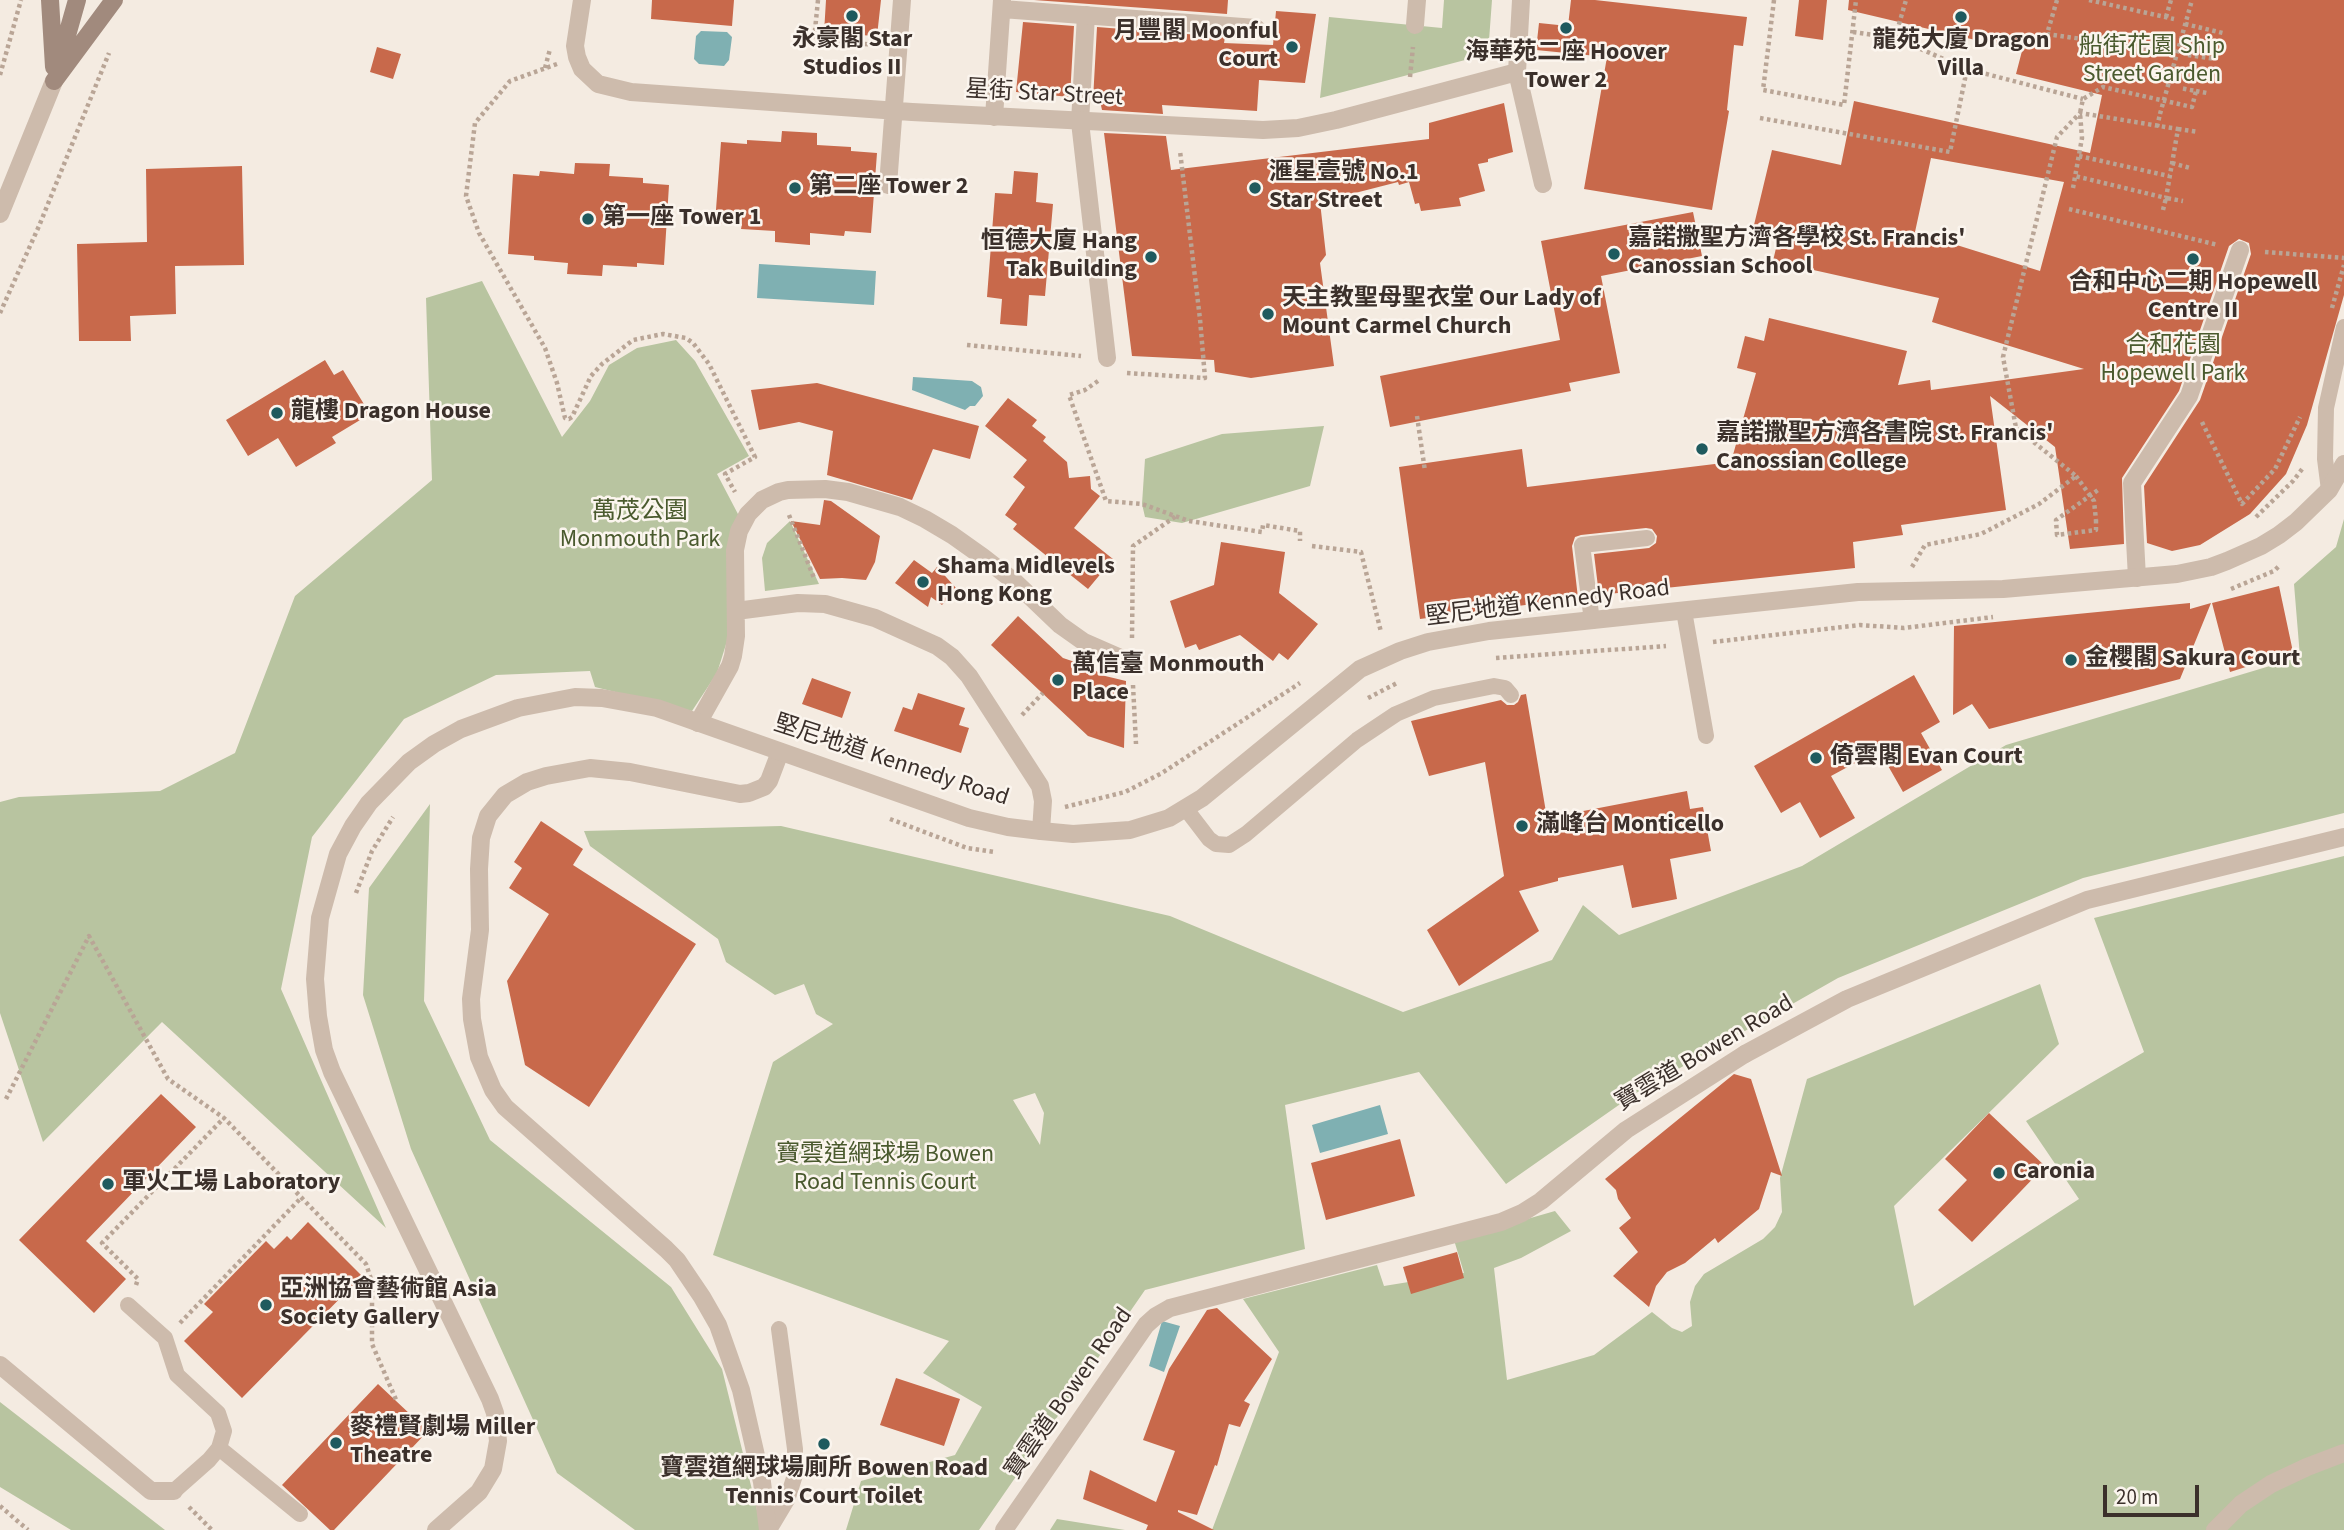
<!DOCTYPE html>
<meta charset="utf-8">
<style>
body{margin:0}
#map{position:relative;width:2344px;height:1530px;overflow:hidden;background:#f4ebe1;font-family:"Source Sans 3",sans-serif}
canvas{display:block}
.scale{position:absolute;left:2103px;top:1485px;width:96px;height:32px;box-sizing:border-box;border:4px solid #3b302b;border-top:0;padding-left:9px;font-size:21px;line-height:24px;white-space:nowrap;color:#3b302b;-webkit-text-stroke:5px #fbf5ee;paint-order:stroke}
</style>
<div id="map">
<canvas width="2344" height="1530"></canvas>
<div class="scale">20 m</div>
</div>
<script>
const context = document.querySelector('canvas').getContext('2d');
context.lineJoin = 'round';
function fill(path, color) {
  context.fillStyle = color;
  context.fill(path, 'evenodd');
}
function toPath(rows) {
  const path = new Path2D();
  for (const r of rows) {
    path.moveTo(r[0], r[1]);
    for (let i = 2; i < r.length; i += 2) path.lineTo(r[i], r[i + 1]);
  }
  return path;
}
function stroke(path, color, width, dash) {
  context.strokeStyle = color;
  context.lineWidth = width;
  context.lineCap = dash ? 'butt' : 'round';
  context.setLineDash(dash || []);
  context.stroke(path);
}
function label(font, color, halo, rows, align = 'center') {
  context.font = font + ' "Source Sans 3","Noto Sans TC",sans-serif';
  context.lineWidth = 5;
  context.setLineDash([]);
  context.textBaseline = 'middle';
  context.strokeStyle = halo;
  context.fillStyle = color;
  for (const [text, x, y, turn = 0] of rows) {
    context.save();
    context.translate(x, y);
    context.rotate((+turn || 0) * Math.PI / 180);
    context.textAlign = isNaN(turn) ? turn : align;
    if (halo) context.strokeText(text, 0, 0);
    context.fillText(text, 0, 0);
    context.restore();
  }
}
fill(toPath([
 [1444,0,1492,0,1488,54,1320,98,1329,17,1442,28],
 [482,281,562,437,590,401,609,365,637,348,676,340,695,361,749,456,717,474,739,516,728,638,717,673,692,711,595,687,590,671,496,675,404,719,312,837,281,989,386,1228,162,1022,43,1142,0,1013,0,802,19,797,160,791,235,753,295,596,432,480,426,298],
 [1324,426,1310,486,1182,523,1145,517,1142,504,1145,459,1222,434],
 [2344,519,2344,813,2083,878,1838,978,1636,1093,1506,1184,1419,1072,1285,1105,1305,1249,1145,1290,979,1530,846,1530,861,1481,955,1455,982,1407,923,1373,949,1341,713,1255,773,1062,833,1024,816,1014,804,984,775,995,726,962,718,939,590,846,584,831,781,826,1170,916,1403,1012,1552,960,1583,905,1619,935,1802,866,2006,745,2300,657,2294,584,2336,547],
 [1035,1093,1044,1113,1040,1145,1013,1100],
 [790,521,819,584,765,591,762,558,767,543],
 [430,804,424,1001,490,1140,671,1287,722,1369,762,1530,635,1530,557,1473,411,1149,363,995,369,888],
 [2344,856,2344,1530,1212,1530,1279,1352,1243,1299,1377,1265,1384,1286,1464,1273,1454,1240,1555,1211,1571,1231,1521,1258,1494,1268,1507,1380,1594,1355,1652,1312,1672,1328,1682,1332,1692,1326,1690,1302,1695,1286,1704,1274,1763,1239,1775,1227,1782,1212,1780,1178,1807,1079,2040,984,2059,1044,1894,1206,1914,1306,2079,1199,2026,1121,2144,1052,2094,918],
 [0,1402,165,1530,71,1530,0,1487],
 [1057,1519,1125,1530,1050,1530]
]), '#b8c4a0');
fill(toPath([
 [701,31,727,32,732,37,729,60,724,66,699,64,694,59,696,36],
 [759,264,876,271,874,305,757,298],
 [913,377,972,381,981,387,983,396,975,406,970,406,965,410,912,390],
 [1380,1105,1388,1134,1320,1153,1312,1125],
 [1162,1321,1180,1326,1164,1372,1149,1366]
]), '#7fb0b2');
fill(toPath([
 [652,0,734,0,732,26,651,19],
 [826,0,881,0,877,36,824,33],
 [1034,0,1228,0,1227,14],
 [1571,0,1595,0,1747,17,1743,46,1734,45,1727,110,1729,111,1712,210,1584,189,1607,57,1536,50,1539,23,1568,26],
 [1799,0,1827,0,1823,40,1795,36],
 [1849,0,2344,0,2344,295,2307,425,2286,474,2250,514,2200,545,2172,551,2147,543,2144,486,2200,400,2251,254,2249,243,2239,239,2229,246,2179,391,2122,478,2124,544,2070,549,2055,447,1990,396,2006,510,1901,525,1903,535,1853,542,1855,568,1599,595,1594,554,1649,548,1656,543,1657,536,1652,529,1646,528,1581,535,1575,537,1572,546,1578,598,1420,619,1399,467,1522,449,1527,487,1731,462,1756,373,1737,368,1745,336,1764,341,1769,318,1907,351,1898,385,1930,380,1931,390,2084,369,1932,322,1939,298,1773,261,1780,231,1754,225,1772,150,1841,165,1854,101,2090,153,2102,95,2016,74,2022,51,1848,10],
 [1931,158,2064,182,2040,271,1915,232],
 [1276,11,1316,14,1305,83,1259,80,1257,111,1162,105,1163,114,1102,110,1100,101,1093,100,1097,27,1225,37,1224,43,1273,45],
 [1023,22,1074,26,1070,97,1016,92],
 [377,47,401,54,393,79,370,72],
 [1504,103,1513,152,1488,159,1488,162,1478,164,1485,191,1459,198,1461,206,1421,211,1419,203,1415,204,1409,182,1399,185,1398,182,1320,202,1326,255,1320,263,1334,366,1251,378,1215,372,1214,360,1132,356,1104,133,1166,136,1171,170,1429,139,1429,123],
 [782,131,817,133,817,145,851,147,851,151,877,153,871,233,845,231,844,236,810,233,810,245,775,242,775,231,741,229,742,224,715,223,721,142,747,144,747,140,781,142],
 [575,163,610,164,609,176,643,178,643,183,669,185,664,265,637,263,637,267,603,265,602,276,567,274,568,263,534,260,534,256,508,254,513,174,539,176,540,171,574,174],
 [242,166,244,265,175,266,176,314,130,316,131,341,79,341,77,244,147,242,146,169],
 [1014,171,1038,173,1036,202,1053,204,1045,296,1029,295,1027,326,1000,324,1002,299,987,297,995,193,1012,194],
 [1693,212,1702,256,1601,276,1620,373,1569,383,1571,391,1390,427,1380,376,1560,340,1541,241],
 [325,360,334,375,343,370,370,414,332,437,336,443,296,467,278,438,248,456,226,420],
 [817,383,979,426,970,459,933,449,912,500,827,475,833,431,799,422,759,430,751,390],
 [1008,398,1037,420,1032,426,1046,437,1043,441,1067,462,1069,478,1090,476,1091,489,1100,496,1074,528,1113,559,1088,589,1013,529,1017,524,1005,515,1025,487,1013,477,1027,460,985,426],
 [824,500,831,501,880,536,875,562,866,580,842,578,820,579,791,521,820,525],
 [1221,542,1285,552,1279,593,1318,624,1288,660,1279,653,1273,661,1240,635,1199,650,1196,644,1185,648,1170,601,1214,585],
 [914,560,932,573,937,567,956,588,942,605,931,597,928,607,895,583],
 [2279,586,2293,652,2230,672,2212,603],
 [2190,603,2190,609,2211,603,2180,679,1989,729,1972,704,1953,715,1954,626],
 [1018,616,1063,658,1093,668,1101,675,1126,681,1124,748,1088,736,991,645],
 [1914,675,1940,722,1921,733,1942,770,1903,792,1879,750,1831,776,1855,818,1820,838,1800,802,1781,813,1754,766],
 [812,678,851,692,842,718,802,704],
 [918,693,965,708,959,725,969,728,961,753,894,731,903,707,912,710],
 [1526,694,1547,818,1687,791,1690,809,1703,807,1711,851,1670,859,1677,899,1632,908,1623,865,1558,878,1558,881,1519,891,1539,931,1459,986,1427,930,1504,876,1485,762,1429,776,1411,721,1501,700,1507,705,1514,705,1518,702,1521,695],
 [541,821,583,849,573,865,696,944,589,1107,525,1065,507,981,549,914,509,888,522,868,514,862],
 [1734,1074,1751,1079,1782,1176,1771,1172,1759,1209,1718,1243,1715,1238,1685,1263,1667,1272,1656,1286,1649,1307,1613,1276,1638,1252,1619,1228,1631,1218,1618,1199,1616,1190,1605,1179],
 [161,1094,196,1127,86,1241,126,1279,94,1313,19,1240],
 [1989,1113,2045,1166,1972,1242,1938,1210,1967,1180,1945,1159],
 [1400,1139,1415,1196,1326,1220,1311,1163],
 [308,1222,362,1276,242,1398,184,1341,213,1312,204,1304,266,1241,274,1249,287,1236,291,1240],
 [1457,1252,1464,1278,1411,1294,1403,1267],
 [1217,1308,1272,1359,1244,1401,1250,1404,1240,1427,1229,1424,1217,1466,1215,1465,1197,1515,1178,1510,1178,1512,1214,1530,1146,1530,1148,1525,1083,1499,1090,1470,1156,1502,1175,1451,1143,1440,1169,1369,1207,1310],
 [896,1378,960,1399,944,1446,880,1425],
 [378,1384,428,1431,334,1530,330,1530,282,1485]
]), '#c8694b');
stroke(toPath([
 [818,0,814,40,876,45],
 [1774,0,1763,90,1844,105,1856,0],
 [2057,0,2047,34,2166,51],
 [2089,0,2174,19],
 [2166,17,2171,0],
 [1853,32,1895,38,1967,69,2083,99],
 [1895,38,1906,0],
 [2188,55,2215,59],
 [557,64,510,81,475,123,466,196,479,233,545,348,557,383,565,418,569,419,572,417,591,376,602,364,633,340,663,334,686,338,693,343,709,364,755,457,725,474,735,492],
 [545,68,550,49],
 [0,75,21,0],
 [1410,77,1413,47],
 [2196,91,2207,93],
 [1760,118,1950,152,1967,69],
 [2157,127,2160,114],
 [2178,129,2198,132],
 [2079,156,2169,176],
 [2172,163,2190,168],
 [2073,188,2082,138,2080,113,2083,99,2103,87,2192,107,2196,91,2180,88],
 [2069,209,2218,245],
 [2163,210,2166,198,2183,201],
 [2265,252,2344,258],
 [2332,308,2344,265],
 [0,313,39,226,109,53],
 [967,345,1081,356],
 [1127,373,1205,378,1200,319,1180,151],
 [1098,381,1085,390,1069,395,1106,501,1142,504,1189,521,1262,532,1263,525,1300,531,1300,541],
 [1417,416,1425,471],
 [2202,422,2242,504,2275,469,2300,417],
 [2076,476,2094,501,2096,520],
 [789,515,814,578],
 [2256,517,2293,481,2303,468],
 [1312,546,1361,552,1381,632],
 [1912,567,1925,545,1981,534,2039,504,2076,476,2016,428,2003,357,2057,137,2080,113,2178,129,2166,198,2075,176],
 [2231,589,2274,571,2279,566],
 [1132,638,1133,546,1176,516],
 [1713,642,1860,625,1904,628,1993,617],
 [1496,658,1666,646],
 [1133,685,1136,744],
 [1368,698,1397,683],
 [1022,715,1043,693],
 [1065,807,1125,792,1162,773,1300,683],
 [890,819,967,848,994,852],
 [356,893,372,851,393,817],
 [6,1099,89,936,168,1079,224,1118,366,1264,372,1282,372,1344,397,1402],
 [136,1285,138,1279,102,1243,224,1118],
 [180,1323,301,1198],
 [0,1506,28,1530],
 [189,1507,212,1530]
]), '#b9a596', 4.5, [3.5, 3.5]);
stroke(toPath([
 [2329,490,2325,459,2326,408,2344,327],
 [1684,611,1706,736],
 [1592,621,1582,545,1647,538],
 [1186,809,1209,839,1216,844,1229,845,1246,834,1357,740,1396,714,1434,698,1494,686,1505,688,1511,695],
 [128,1305,165,1338,177,1375,218,1413,224,1431,219,1448,209,1460,174,1491],
 [219,1448,300,1514],
 [769,1530,787,1500,795,1475,795,1449,779,1329]
]), '#cdbbac', 16);
stroke(toPath([
 [1080,122,1086,15],
 [2137,578,2132,483,2189,396,2240,250],
 [1745,1054,1847,999,2087,900,2344,837],
 [2215,1530,2241,1504,2271,1484,2307,1467,2344,1453]
]), '#cdbbac', 18);
stroke(toPath([
 [582,0,575,46,577,57,582,69,598,84,631,92,912,112,1263,130,1298,128,1336,120,1517,72],
 [1521,0,1517,72,1543,184],
 [1002,9,1256,28],
 [1415,25,1417,0],
 [994,117,1002,0],
 [1080,122,1107,358],
 [888,185,902,0],
 [736,611,798,603,825,604,875,618,937,646,952,657,969,676,1040,786,1043,801,1041,831],
 [698,723,730,666,733,656,736,636,735,550,739,531,748,514,762,500,779,492,788,490,825,489,848,492,900,507,925,519,952,535,983,557,1015,582,1060,625,1084,642,1132,663],
 [0,1365,151,1491,174,1491],
 [768,1530,762,1482,741,1390,718,1325,702,1297,677,1260,666,1249,505,1107,493,1090,479,1057,472,1019,471,999,480,930,479,869,481,838,488,816,505,795,527,782,546,776,590,768,630,772,740,794,749,793,764,787,769,781,780,752],
 [1004,1530,1146,1325,1156,1316,1170,1308,1501,1222,1522,1213,1541,1201,1626,1130,1745,1054]
]), '#cdbbac', 18);
stroke(toPath([
 [0,214,54,81],
 [436,1530,479,1492,493,1469,498,1441,495,1413,490,1399,332,1072,324,1050,318,1016,315,979,320,918,338,854,353,826,369,803,409,762,434,744,461,729,518,708,575,697,602,698,657,708,969,818,1008,827,1041,831,1073,834,1130,830,1169,818,1202,798,1360,669,1400,651,1428,642,1489,631,1858,592,2003,589,2177,574,2211,567,2227,561,2261,546,2279,535,2296,522,2329,490,2344,464]
]), '#cdbbac', 18);
stroke(toPath([
 [50,0,54,67],
 [58,67,77,0],
 [54,81,114,0]
]), '#a18a7d', 18);
stroke(toPath([
 [2185,24,2223,33],
 [2160,114,2192,0],
 [2096,520,2096,530,2057,535,2056,520,2098,490]
]), '#b9a596', 4.5, [3.5, 3.5]);
for (const [x, y, r, color] of [
 [852,16,7,"#1f5a5e"],
 [1961,17,7,"#1f5a5e"],
 [1566,28,7,"#1f5a5e"],
 [1292,47,7,"#1f5a5e"],
 [795,188,7,"#1f5a5e"],
 [1255,188,7,"#1f5a5e"],
 [588,219,7,"#1f5a5e"],
 [1614,254,7,"#1f5a5e"],
 [1151,257,7,"#1f5a5e"],
 [2193,259,7,"#1f5a5e"],
 [1268,314,7,"#1f5a5e"],
 [277,413,7,"#1f5a5e"],
 [1702,449,7,"#1f5a5e"],
 [923,582,7,"#1f5a5e"],
 [2071,660,7,"#1f5a5e"],
 [1058,680,7,"#1f5a5e"],
 [1816,758,7,"#1f5a5e"],
 [1522,826,7,"#1f5a5e"],
 [1999,1173,7,"#1f5a5e"],
 [108,1184,7,"#1f5a5e"],
 [266,1305,7,"#1f5a5e"],
 [336,1443,7,"#1f5a5e"],
 [824,1444,7,"#1f5a5e"]
]) {
  const dot = new Path2D();
  dot.arc(x, y, r, 0, 2 * Math.PI);
  context.fillStyle = color;
  context.fill(dot);
  stroke(dot, '#fbf5ee', 2.5);
}
label('bold 24px', '#3b302b', '#fbf5ee', [
 ["月豐閣 Moonful",1278,33,"right"],
 ["Court",1278,61,"right"],
 ["永豪閣 Star",852,41,"center"],
 ["Studios II",852,69,"center"],
 ["龍苑大廈 Dragon",1961,42,"center"],
 ["Villa",1961,70,"center"],
 ["海華苑二座 Hoover",1566,54,"center"],
 ["Tower 2",1566,82,"center"],
 ["滙星壹號 No.1",1269,174],
 ["Star Street",1269,202],
 ["第二座 Tower 2",809,188],
 ["第一座 Tower 1",602,219],
 ["嘉諾撒聖方濟各學校 St. Francis'",1628,240],
 ["Canossian School",1628,268],
 ["恒德大廈 Hang",1137,243,"right"],
 ["Tak Building",1137,271,"right"],
 ["合和中心二期 Hopewell",2193,284,"center"],
 ["Centre II",2193,312,"center"],
 ["天主教聖母聖衣堂 Our Lady of",1282,300],
 ["Mount Carmel Church",1282,328],
 ["龍樓 Dragon House",291,413],
 ["嘉諾撒聖方濟各書院 St. Francis'",1716,435],
 ["Canossian College",1716,463],
 ["Shama Midlevels",937,568],
 ["Hong Kong",937,596],
 ["金櫻閣 Sakura Court",2085,660],
 ["萬信臺 Monmouth",1072,666],
 ["Place",1072,694],
 ["倚雲閣 Evan Court",1830,758],
 ["滿峰台 Monticello",1536,826],
 ["Caronia",2013,1173],
 ["軍火工場 Laboratory",122,1184],
 ["亞洲協會藝術館 Asia",280,1291],
 ["Society Gallery",280,1319],
 ["麥禮賢劇場 Miller",350,1429],
 ["Theatre",350,1457],
 ["寶雲道網球場廁所 Bowen Road",824,1470,"center"],
 ["Tennis Court Toilet",824,1498,"center"]
], 'left');
label('24px', '#4a5a2e', '#fbf5ee', [
 ["船街花園 Ship",2152,48],
 ["Street Garden",2152,76],
 ["合和花園",2173,347],
 ["Hopewell Park",2173,375],
 ["萬茂公園",640,513],
 ["Monmouth Park",640,541],
 ["寶雲道網球場 Bowen",885,1156],
 ["Road Tennis Court",885,1184]
]);
label('24px', '#3b302b', '#fbf5ee', [
 ["星街 Star Street",1044,95,3],
 ["堅尼地道 Kennedy Road",1548,604,-7],
 ["堅尼地道 Kennedy Road",891,762,18],
 ["寶雲道 Bowen Road",1705,1054,-31],
 ["寶雲道 Bowen Road",1070,1394,-55]
]);
</script>
